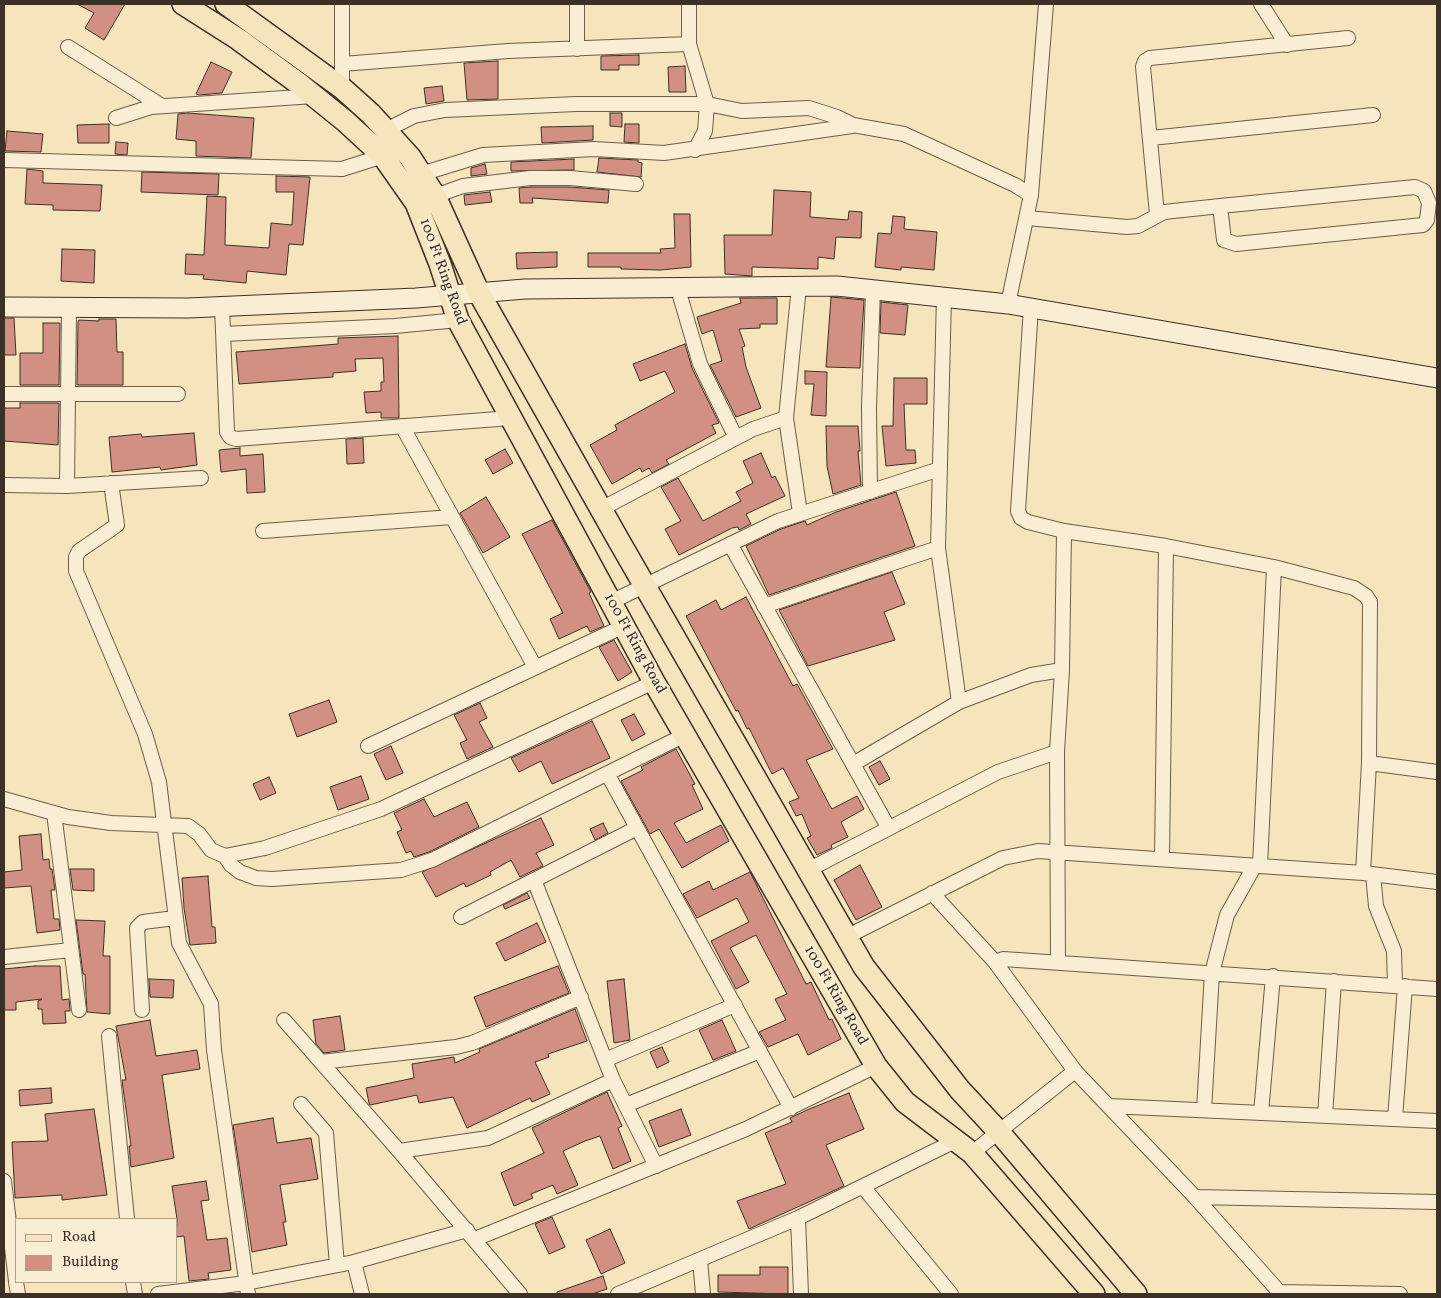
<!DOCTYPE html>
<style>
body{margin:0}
#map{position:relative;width:1441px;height:1298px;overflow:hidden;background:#f6e5bc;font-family:Vollkorn,serif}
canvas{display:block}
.frame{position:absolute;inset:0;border:5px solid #3c3027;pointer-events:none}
.legend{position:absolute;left:15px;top:1218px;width:162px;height:65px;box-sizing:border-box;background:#f9eed3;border:1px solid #ada28e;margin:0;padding:6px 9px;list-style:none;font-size:15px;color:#3c3027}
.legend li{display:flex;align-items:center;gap:10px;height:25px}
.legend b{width:25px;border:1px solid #ada28e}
</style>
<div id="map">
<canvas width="1441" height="1298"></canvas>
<div class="frame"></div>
<ul class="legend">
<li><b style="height:6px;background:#f6e5bc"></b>Road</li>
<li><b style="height:14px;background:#d29082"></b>Building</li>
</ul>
</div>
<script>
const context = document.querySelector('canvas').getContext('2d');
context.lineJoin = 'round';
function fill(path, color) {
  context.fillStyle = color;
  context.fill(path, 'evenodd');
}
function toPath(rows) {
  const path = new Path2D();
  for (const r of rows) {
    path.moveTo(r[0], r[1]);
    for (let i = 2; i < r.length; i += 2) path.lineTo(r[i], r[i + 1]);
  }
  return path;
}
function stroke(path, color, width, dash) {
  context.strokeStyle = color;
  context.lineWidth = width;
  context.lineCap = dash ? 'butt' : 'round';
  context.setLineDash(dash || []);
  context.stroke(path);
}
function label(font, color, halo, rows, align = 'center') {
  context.font = font + ' Vollkorn,serif';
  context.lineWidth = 5;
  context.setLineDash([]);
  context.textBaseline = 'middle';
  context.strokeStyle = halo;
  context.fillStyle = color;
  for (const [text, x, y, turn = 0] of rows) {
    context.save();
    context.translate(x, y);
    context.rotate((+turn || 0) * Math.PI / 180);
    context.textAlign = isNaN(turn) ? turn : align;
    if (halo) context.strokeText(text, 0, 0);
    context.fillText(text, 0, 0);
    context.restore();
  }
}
const building = toPath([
 [77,4,125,4,104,40,85,28,94,13,77,4],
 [639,55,639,65,619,65,619,70,601,70,601,56,639,55],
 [498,61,498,99,467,100,464,63,498,61],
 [211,62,232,72,222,93,199,95,196,94,211,62],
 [685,66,686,92,669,92,668,67,685,66],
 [442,86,444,101,426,104,424,88,442,86],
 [188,113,254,118,251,158,196,156,196,141,176,139,178,114,188,113],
 [610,113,622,113,622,127,610,126,610,113],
 [109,124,109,143,78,143,77,125,109,124],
 [625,124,639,124,639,143,624,142,625,124],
 [593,126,593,140,542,143,541,127,593,126],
 [7,131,43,134,41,152,5,151,7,131],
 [116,142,128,143,127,155,115,154,116,142],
 [599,158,638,160,638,162,642,163,641,177,597,172,599,158],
 [574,159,574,170,511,171,511,162,574,159],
 [485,164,487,174,471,176,471,168,485,164],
 [27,169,43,171,43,183,102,185,100,211,53,210,53,205,25,204,27,169],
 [142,172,219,174,218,195,141,192,142,172],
 [276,176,310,177,303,245,289,244,286,275,247,271,246,283,203,279,204,275,185,274,186,254,204,255,207,196,226,197,225,245,269,248,271,223,292,225,294,192,276,192,276,176],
 [531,187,570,187,609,190,608,203,532,198,533,203,520,203,519,188,531,187],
 [774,190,811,192,810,217,848,220,849,211,862,212,861,238,836,237,834,259,818,257,818,269,752,267,752,276,725,274,724,235,772,235,774,190],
 [490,192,492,202,465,205,464,195,490,192],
 [674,214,690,214,691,267,661,270,621,269,621,267,588,267,588,253,661,253,660,249,675,248,674,214],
 [893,216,905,217,904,229,937,232,934,270,901,267,901,270,875,267,878,233,891,234,893,216],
 [62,249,95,250,94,283,61,281,62,249],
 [557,252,557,267,517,269,516,253,557,252],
 [831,297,864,300,860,368,826,367,831,297],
 [740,298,777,298,777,324,760,324,760,328,739,329,745,346,742,347,746,367,761,408,736,417,710,365,722,361,713,330,702,334,697,317,741,303,740,298],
 [881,302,908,305,905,335,880,333,881,302],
 [4,318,14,318,16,355,4,355,4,318],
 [99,319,116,319,117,352,123,352,123,385,77,385,78,322,79,320,99,321,99,319],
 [43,323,60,323,59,385,20,385,20,353,43,353,43,323],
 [398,336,399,418,381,418,381,412,366,413,364,392,381,391,381,382,384,382,383,358,355,359,356,371,333,373,333,377,239,384,236,352,338,344,338,338,398,336],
 [685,344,692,368,719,423,712,425,716,433,666,460,669,464,652,473,649,468,642,472,640,468,612,484,590,445,617,430,615,425,675,392,665,371,640,381,633,364,685,344],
 [805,371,827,372,826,416,811,415,814,384,805,384,805,371],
 [894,378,927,378,927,404,904,404,906,450,915,450,916,463,886,466,882,426,893,426,894,378],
 [20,403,59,403,58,445,4,441,4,408,20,408,20,403],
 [826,426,858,426,860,451,858,451,861,485,833,494,827,466,826,426],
 [194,433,197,465,161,470,160,467,112,472,109,437,141,434,142,437,194,433],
 [363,438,364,463,347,464,346,439,363,438],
 [240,448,240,456,263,454,265,492,247,493,246,469,221,472,219,450,240,448],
 [505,449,513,463,493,474,485,460,505,449],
 [761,453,772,478,775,476,785,496,746,514,751,524,739,530,738,527,732,528,679,555,665,529,681,521,661,487,678,478,703,521,741,501,736,492,753,483,743,461,761,453],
 [896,492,915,546,769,595,746,546,781,529,805,521,807,525,836,512,896,492],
 [486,497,510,537,483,553,460,513,486,497],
 [552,520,591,592,589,593,604,626,590,632,587,626,559,639,550,619,563,613,522,534,552,520],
 [892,572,905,604,884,612,895,640,808,666,779,610,892,572],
 [746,597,793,686,797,684,833,749,806,760,830,806,832,809,857,796,864,809,841,822,848,837,831,845,832,848,817,855,807,838,811,836,802,814,796,816,789,802,799,798,783,768,772,774,749,728,747,729,738,710,736,711,686,616,716,600,721,610,746,597],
 [614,640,632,672,618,681,599,647,614,640],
 [329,700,337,722,297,737,289,714,329,700],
 [480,703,487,718,479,722,493,747,467,759,460,743,467,740,454,715,480,703],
 [634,714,645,734,632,741,621,720,634,714],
 [592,721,610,758,552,784,541,761,519,772,511,758,592,721],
 [391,746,403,773,386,780,374,754,391,746],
 [676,749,695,784,692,785,703,809,674,823,686,843,721,825,729,841,682,868,659,829,650,834,621,781,643,770,641,767,676,749],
 [880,761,890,779,879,785,869,767,880,761],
 [361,776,369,799,338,810,330,787,361,776],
 [269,777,276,793,260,800,253,784,269,777],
 [424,799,434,817,467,802,479,827,429,852,414,857,411,851,406,853,397,832,402,830,394,813,424,799],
 [541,818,554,845,536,853,543,866,520,877,511,860,490,872,491,875,466,887,464,883,436,897,422,872,541,818],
 [603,823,608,833,595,840,590,829,603,823],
 [41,834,43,860,49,859,50,869,52,869,55,890,51,890,54,919,59,919,60,930,37,933,31,886,4,888,4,872,22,870,19,836,41,834],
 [860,865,882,907,856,920,834,880,860,865],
 [70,869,94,869,94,891,73,890,70,869],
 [750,872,806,984,811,982,829,1020,832,1019,841,1039,808,1055,798,1034,768,1047,759,1032,786,1020,775,999,787,994,756,935,730,948,749,982,736,989,711,941,749,922,737,898,697,918,683,894,709,881,713,890,750,872],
 [208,876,212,927,215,927,216,943,190,945,184,908,182,878,208,876],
 [527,893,530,898,505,909,503,905,527,893],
 [76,920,105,921,103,956,110,956,110,1014,87,1012,85,974,83,974,76,920],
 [537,923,546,942,505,961,496,943,537,923],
 [35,966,60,966,62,1000,69,999,70,1011,65,1011,66,1023,43,1024,42,1009,38,1009,38,1001,42,999,16,1002,16,1010,4,1010,4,969,35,966],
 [558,966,569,993,486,1027,474,997,558,966],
 [149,979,174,980,173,998,150,997,149,979],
 [624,979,630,1040,614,1043,607,981,624,979],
 [575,1009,587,1041,548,1054,549,1057,535,1062,550,1094,532,1102,530,1098,467,1128,453,1097,419,1103,417,1095,370,1105,369,1103,366,1088,414,1078,412,1064,454,1057,455,1063,480,1052,479,1049,575,1009],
 [340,1016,345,1050,324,1053,316,1044,313,1020,340,1016],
 [150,1020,156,1056,197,1050,200,1069,162,1075,174,1158,131,1167,129,1146,131,1146,122,1080,126,1080,116,1026,150,1020],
 [722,1020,736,1051,713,1060,699,1030,722,1020],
 [662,1047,669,1062,657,1068,650,1052,662,1047],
 [51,1088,52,1103,20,1106,19,1090,51,1088],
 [607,1092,622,1126,618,1128,631,1161,613,1169,600,1136,585,1141,563,1151,578,1185,557,1194,553,1185,531,1194,533,1198,514,1206,501,1173,544,1153,532,1128,607,1092],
 [849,1093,864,1129,826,1145,844,1186,749,1229,737,1201,786,1184,765,1133,792,1122,790,1118,807,1110,849,1093],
 [94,1109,107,1195,62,1200,62,1195,15,1198,12,1142,48,1141,45,1114,94,1109],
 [681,1109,691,1135,659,1147,649,1121,681,1109],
 [273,1118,277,1143,311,1138,318,1179,280,1185,286,1222,283,1222,287,1245,252,1252,233,1125,273,1118],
 [206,1181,209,1200,201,1201,207,1240,227,1238,231,1270,208,1273,209,1279,189,1281,184,1236,176,1237,177,1219,172,1186,206,1181],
 [552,1217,565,1247,549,1254,535,1224,552,1217],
 [610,1229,625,1263,601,1274,586,1240,610,1229],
 [760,1267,788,1267,788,1294,718,1292,718,1275,760,1275,760,1267],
 [603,1276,607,1289,592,1294,557,1294,557,1292,603,1276]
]);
fill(building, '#d29082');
stroke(building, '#3c3027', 1);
const street = toPath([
 [577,4,577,49],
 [689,4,689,44,707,104,742,111,809,108,837,117,853,125,904,134,1015,185,1031,195],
 [1261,4,1287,45],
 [68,47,162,106],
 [342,64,508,51,689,44],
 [342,88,342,4],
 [116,118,151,107,314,96],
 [386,130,414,116,445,110,576,104,707,104,705,131,695,150],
 [1151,138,1373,115],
 [4,160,342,169,383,156],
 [421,174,483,155,594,149,664,153,852,126],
 [435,196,463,186,530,178,570,178,636,184],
 [1157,214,1143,67,1145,61,1150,58,1348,38],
 [1027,218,1127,227,1138,226,1164,212,1220,206,1415,187,1424,191,1429,203,1427,220,1423,225,1236,244,1224,240,1220,206],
 [799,286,786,418,800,513],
 [678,289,700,364,736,438],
 [944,295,938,548,959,702],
 [1008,304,1031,195,1046,4],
 [222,306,227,432,230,437,236,439,511,418],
 [1031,307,1018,511,1021,518,1028,522,1064,531,1166,546,1274,567,1354,588,1366,596,1370,602,1369,763,1363,873],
 [223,334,395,326,458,320],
 [4,394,178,394],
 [402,426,535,667],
 [111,483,117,525,79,551,76,557,76,571,145,734,159,782,179,943,211,1004,214,1050,248,1294],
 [4,485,67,486,201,478],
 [67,486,69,307],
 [870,492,869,407,873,289],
 [601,509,753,429,786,418],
 [263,531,452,517],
 [730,544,888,827],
 [611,602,778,521,940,469],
 [764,606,938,548],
 [368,746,624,626],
 [1369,763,1437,772],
 [853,764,959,702,1031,675,1062,670],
 [608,775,791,1108],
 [4,799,68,817,111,823,188,826,199,834,211,850,225,856,265,848,381,809,654,682],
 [54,813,79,1010],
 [225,856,231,865,240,872,256,878,272,879,401,870,432,860,685,735],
 [1162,859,1166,546],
 [1260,866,1274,567],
 [808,870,998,772,1057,752],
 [1373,874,1376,906,1394,951,1395,985],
 [534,880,613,1080,656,1166],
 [932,893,995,962],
 [461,917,637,828],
 [846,937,1003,858,1038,851,1363,873,1437,882],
 [4,957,71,950],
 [1058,961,1057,752,1062,670,1064,531],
 [142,1010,137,928,143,922,175,918],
 [284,1020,399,1151,520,1294],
 [109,1036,127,1219],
 [605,1060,735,1005],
 [321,1062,456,1047,472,1043,581,997],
 [1075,1071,1195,1197,1281,1294],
 [301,1104,326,1133,337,1265],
 [626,1105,760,1051],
 [1109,1106,1437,1121],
 [1204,1110,1212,973,1227,915,1255,865],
 [1261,1113,1273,976],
 [1325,1116,1334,981],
 [1395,1119,1405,986],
 [399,1151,488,1138,613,1080],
 [972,1153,1075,1071,995,962,1003,959,1437,989],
 [4,1181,16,1281],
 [864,1188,951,1294],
 [1195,1197,1437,1202],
 [798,1218,801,1294],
 [475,1239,746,1129,876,1066],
 [700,1260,703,1294],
 [354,1262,467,1230],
 [16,1282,18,1294],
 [133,1282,135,1294],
 [1279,1292,1400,1294],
 [158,1294,246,1283,354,1262,362,1294],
 [618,1294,798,1218,955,1141]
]);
const secondary = toPath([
 [4,307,188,308,416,298,525,289,837,286,1008,304,1437,378]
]);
const primary = toPath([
 [183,4,238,39,298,83,345,121,383,156,416,203,440,264,458,320,654,682,876,1066,905,1102,972,1153,1094,1294],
 [226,4,342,88,371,114,410,157,435,196,479,293,619,541,864,967,960,1090,999,1132,1136,1294]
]);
stroke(street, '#6a5d4c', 16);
stroke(secondary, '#3c3027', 21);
stroke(primary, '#3c3027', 24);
stroke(street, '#f9eed3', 14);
stroke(secondary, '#f9eed3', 19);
stroke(primary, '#f6e5bc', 21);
label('15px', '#3c3027', '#f9eed3', [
 ["100 Ft Ring Road",442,272,70],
 ["100 Ft Ring Road",634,644,61],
 ["100 Ft Ring Road",835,996,60]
]);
</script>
